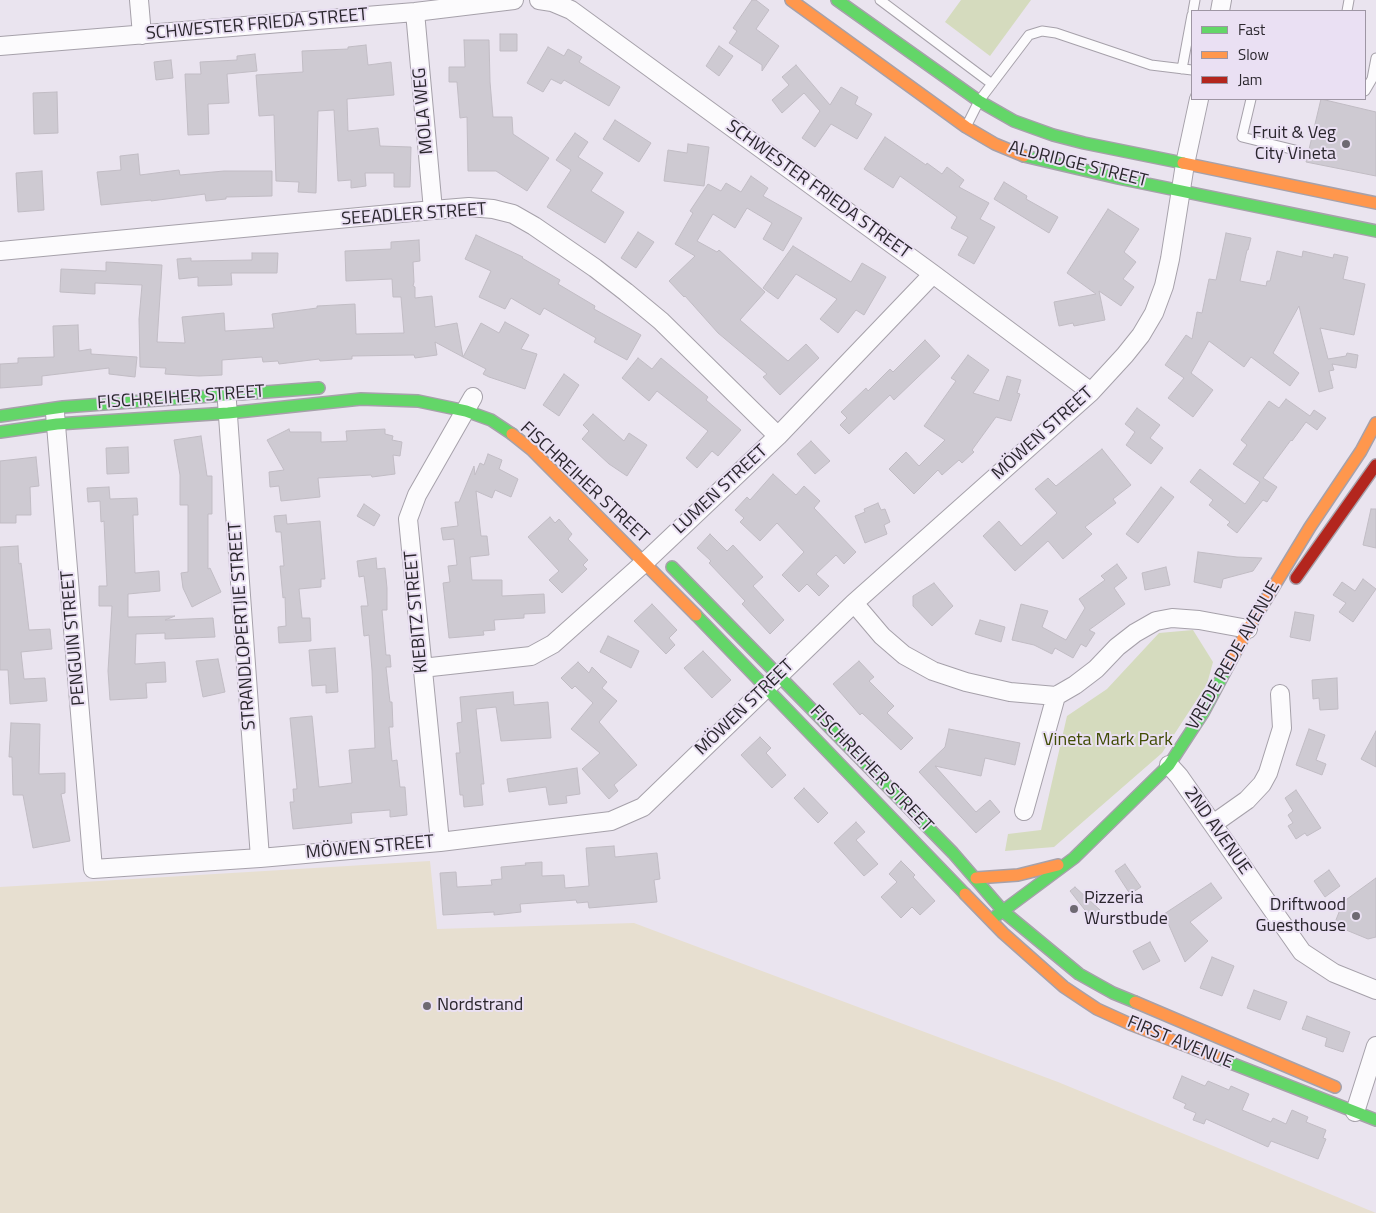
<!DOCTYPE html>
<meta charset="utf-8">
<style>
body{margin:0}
#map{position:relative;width:1376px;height:1213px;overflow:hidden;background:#eae4ef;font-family:"Titillium Web",sans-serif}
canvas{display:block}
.legend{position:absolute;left:1191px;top:10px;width:175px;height:90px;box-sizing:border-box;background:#eae0f3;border:1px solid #9e96a4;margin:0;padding:6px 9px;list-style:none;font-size:15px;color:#2b272e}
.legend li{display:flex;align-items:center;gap:10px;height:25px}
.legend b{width:25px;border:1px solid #9e96a4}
</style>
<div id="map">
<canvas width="1376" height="1213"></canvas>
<ul class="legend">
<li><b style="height:6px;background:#63d668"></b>Fast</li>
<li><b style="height:6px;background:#ff974d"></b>Slow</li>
<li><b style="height:6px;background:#b3261e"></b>Jam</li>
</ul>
</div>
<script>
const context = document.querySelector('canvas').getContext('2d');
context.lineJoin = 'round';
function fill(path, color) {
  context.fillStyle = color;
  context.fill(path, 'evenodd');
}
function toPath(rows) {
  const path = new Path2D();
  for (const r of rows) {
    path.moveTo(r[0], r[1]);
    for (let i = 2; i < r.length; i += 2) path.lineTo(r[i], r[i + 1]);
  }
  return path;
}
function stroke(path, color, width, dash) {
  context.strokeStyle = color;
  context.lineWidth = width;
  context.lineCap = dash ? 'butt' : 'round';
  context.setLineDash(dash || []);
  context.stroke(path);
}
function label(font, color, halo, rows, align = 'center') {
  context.font = font + ' "Titillium Web",sans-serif';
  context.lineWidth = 4;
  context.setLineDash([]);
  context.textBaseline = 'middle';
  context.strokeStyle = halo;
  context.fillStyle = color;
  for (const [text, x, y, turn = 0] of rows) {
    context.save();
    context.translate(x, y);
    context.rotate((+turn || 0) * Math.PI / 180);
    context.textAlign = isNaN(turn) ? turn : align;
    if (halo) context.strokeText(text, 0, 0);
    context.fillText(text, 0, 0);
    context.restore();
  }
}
fill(toPath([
 [961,0,1031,0,990,56,945,22],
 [1193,630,1213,662,1207,684,1162,753,1054,847,1005,851,1008,834,1041,830,1067,716,1107,689,1159,633]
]), '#d5dbbe');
fill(toPath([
 [430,861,437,929,634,923,1058,1082,1376,1213,0,1213,0,887]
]), '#e7dfd0');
const building = toPath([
 [752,0,756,0,769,10,756,29,779,46,762,71,762,65,729,43,737,31,733,28,752,0],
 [500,34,517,34,517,51,500,51,500,34],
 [464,40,489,40,490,82,493,117,512,117,513,134,549,158,527,191,496,171,468,171,467,117,460,118,457,82,449,82,449,67,465,67,464,40],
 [366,45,368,65,391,62,394,95,347,99,348,131,378,128,380,146,411,147,410,187,394,187,394,173,365,173,366,186,351,188,351,180,338,181,334,110,318,111,316,193,298,192,299,182,276,181,274,115,259,116,256,75,303,72,302,51,348,49,348,47,366,45],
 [719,46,733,56,719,76,706,66,719,46],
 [548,47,564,56,568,49,582,57,579,62,620,87,609,106,564,80,561,84,551,79,543,92,527,83,548,47],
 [255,54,257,71,227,74,229,103,208,104,209,134,188,135,185,74,201,74,200,62,237,60,237,56,255,54],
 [171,60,173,78,156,80,154,62,171,60],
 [796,65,830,105,841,87,858,97,855,104,872,114,857,139,831,124,815,147,802,138,820,111,804,93,782,113,772,100,789,85,782,77,796,65],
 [57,92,58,133,34,134,33,93,57,92],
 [1321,99,1376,112,1376,176,1306,162,1321,99],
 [615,120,651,143,639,162,603,139,615,120],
 [575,133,588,142,578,157,603,173,591,191,624,212,605,243,547,207,571,170,556,160,575,133],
 [885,137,926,165,927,163,942,174,947,167,964,180,959,187,989,203,980,219,995,227,974,264,958,255,968,237,951,228,957,217,900,176,893,188,864,169,885,137],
 [688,144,709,147,704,186,664,181,668,150,687,153,688,144],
 [138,154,140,175,179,170,180,175,224,171,272,171,272,196,226,197,226,199,206,201,205,194,151,201,151,200,101,205,97,172,121,170,120,156,138,154],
 [42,171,44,210,18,212,16,173,42,171],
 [751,176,768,188,763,196,802,218,783,251,763,239,772,223,747,208,735,228,713,214,697,241,717,252,719,250,765,292,740,320,788,361,806,344,819,358,780,395,763,377,767,374,718,333,685,296,684,297,669,281,695,256,675,244,693,213,690,211,708,184,721,191,726,183,741,192,751,176],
 [1004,182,1027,196,1026,199,1058,217,1049,233,994,199,1004,182],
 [1108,209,1139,229,1124,252,1136,262,1123,279,1134,287,1121,306,1099,291,1105,320,1074,326,1073,323,1059,326,1054,302,1096,294,1067,273,1108,209],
 [638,232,654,242,636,268,621,258,638,232],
 [1226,233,1251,238,1248,250,1247,250,1240,281,1266,286,1267,281,1270,281,1277,251,1302,257,1303,251,1333,258,1334,254,1348,257,1343,279,1365,284,1354,335,1320,328,1328,359,1346,356,1347,353,1358,355,1356,368,1332,364,1334,370,1329,371,1333,388,1319,392,1299,306,1273,353,1299,373,1290,386,1251,357,1244,367,1209,341,1191,373,1213,390,1193,417,1168,398,1184,378,1165,365,1186,335,1192,339,1197,312,1202,313,1209,279,1216,280,1226,233],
 [476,235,523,257,522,258,560,280,558,284,595,306,594,309,641,335,627,360,594,342,596,338,544,308,540,315,511,298,505,309,479,297,491,271,465,259,476,235],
 [419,240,420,261,413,262,414,282,413,286,415,287,415,298,432,296,435,327,457,323,463,357,435,342,437,355,415,358,414,355,352,356,352,359,320,361,319,359,279,364,278,361,263,362,262,357,222,360,222,375,199,376,165,374,166,368,140,367,139,319,142,285,95,283,95,294,60,292,61,269,106,271,106,262,162,265,157,342,185,343,182,317,224,313,225,331,274,328,272,314,317,308,317,306,355,304,356,334,404,333,401,297,393,297,392,279,346,281,345,251,391,249,391,242,419,240],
 [793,246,851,282,862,263,886,277,864,315,856,310,838,333,820,319,837,299,796,274,778,299,763,288,793,246],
 [252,253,278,253,277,273,231,273,232,285,198,286,198,277,179,279,177,259,191,258,191,261,252,260,252,253],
 [505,322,529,335,521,349,537,354,525,389,489,377,483,374,486,369,463,357,481,323,499,333,505,322],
 [78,325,79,351,91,349,91,354,137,357,135,377,109,374,109,368,42,376,42,385,0,388,0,364,18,363,18,358,54,357,53,326,78,325],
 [925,340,940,356,894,400,890,395,849,434,840,425,847,418,841,412,866,388,868,391,890,369,893,372,925,340],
 [968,355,989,370,973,393,999,401,1007,376,1021,380,1017,393,1020,394,1011,421,996,417,972,450,974,452,962,463,959,460,942,475,938,470,914,494,889,469,906,452,919,466,945,440,924,426,956,381,951,378,968,355],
 [638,358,652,369,661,358,708,397,706,400,741,430,718,456,712,451,697,468,686,458,708,431,657,391,649,401,622,378,638,358],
 [564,374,579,385,559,416,543,405,564,374],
 [1286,399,1310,416,1314,410,1326,418,1317,430,1306,422,1292,441,1291,440,1263,478,1277,487,1267,502,1263,500,1237,533,1227,525,1230,522,1209,505,1213,500,1190,482,1200,469,1245,504,1260,482,1233,464,1247,445,1241,440,1269,401,1279,408,1286,399],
 [1137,408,1160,425,1150,438,1163,448,1151,464,1126,445,1135,432,1125,424,1137,408],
 [593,414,624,441,629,433,647,445,627,476,609,464,582,439,589,431,583,425,593,414],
 [289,429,290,432,321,432,321,442,347,441,346,431,385,429,385,434,393,436,392,440,402,442,400,456,393,455,395,474,372,477,371,475,318,478,320,497,281,501,279,486,270,487,269,472,284,470,267,440,289,429],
 [201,436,207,476,212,476,212,514,208,514,208,569,210,568,221,592,192,607,183,588,181,573,188,572,188,505,180,505,180,475,174,440,201,436],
 [811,441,830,461,815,474,797,454,811,441],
 [128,447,129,473,107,474,106,448,128,447],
 [1102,449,1131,485,1113,499,1116,503,1085,527,1092,534,1063,559,1048,541,1015,571,983,536,999,521,1021,546,1057,513,1035,489,1048,478,1056,486,1102,449],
 [488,454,502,460,499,469,518,479,511,497,495,490,492,498,476,491,481,536,487,536,489,555,470,557,472,580,502,580,502,596,544,594,545,613,524,614,524,618,494,620,495,630,483,631,484,635,449,638,443,583,450,582,448,566,457,565,454,539,443,540,441,528,458,526,455,502,459,502,474,466,475,475,480,463,484,465,488,454],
 [36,457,39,486,30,487,31,515,16,515,16,523,0,523,0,461,36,457],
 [773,474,796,495,804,486,820,501,814,508,856,552,844,564,836,555,816,574,829,586,819,596,807,584,799,592,782,575,804,552,777,523,760,541,740,522,744,518,735,510,747,497,750,500,773,474],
 [109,487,110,499,137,498,138,515,133,515,135,573,159,571,160,591,128,594,128,617,175,616,165,620,213,618,215,637,165,639,165,633,136,634,135,664,165,662,166,682,146,683,147,698,110,700,108,671,112,606,99,606,99,586,107,586,104,521,101,522,100,501,88,502,87,488,109,487],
 [1161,487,1174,497,1138,543,1126,534,1161,487],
 [878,503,881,510,885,509,890,522,884,525,887,534,865,543,855,516,865,512,864,509,878,503],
 [364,504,380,515,374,526,357,516,364,504],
 [1371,509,1376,509,1376,548,1363,545,1371,509],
 [286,515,287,524,320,521,325,579,321,579,321,587,299,589,302,618,310,618,311,641,279,643,278,627,286,626,285,597,283,598,280,566,284,566,281,532,276,532,274,516,286,515],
 [550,517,555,523,559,519,572,534,568,539,588,560,583,565,587,569,562,593,549,580,559,571,528,537,550,517],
 [710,534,727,551,733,545,763,577,753,586,784,620,770,634,742,604,745,601,709,563,711,561,697,548,710,534],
 [18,546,19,564,21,563,29,630,50,629,52,649,21,652,24,679,45,678,47,701,10,704,8,670,0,670,0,547,18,546],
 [1198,552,1237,557,1262,558,1253,571,1223,579,1221,588,1194,582,1198,552],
 [376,558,377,569,385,568,387,588,387,610,382,610,386,655,390,655,391,667,386,667,390,702,392,702,393,727,389,727,392,761,397,760,400,787,405,787,407,815,390,817,390,810,351,813,352,823,293,829,290,802,294,802,293,789,297,789,290,718,312,716,319,787,352,783,349,750,375,748,372,670,369,635,364,636,361,606,368,606,364,576,359,577,357,561,376,558],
 [1117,564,1127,578,1114,588,1125,604,1089,630,1095,633,1086,647,1081,644,1073,658,1055,648,1052,654,1034,645,1012,640,1021,604,1048,611,1042,627,1066,640,1085,608,1079,599,1105,580,1101,576,1117,564],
 [1166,567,1170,585,1145,590,1142,573,1166,567],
 [1363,579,1376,589,1353,622,1339,612,1346,603,1333,595,1342,582,1355,591,1363,579],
 [934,583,953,606,932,626,913,606,913,596,934,583],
 [652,604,677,630,669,638,675,645,666,654,634,621,652,604],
 [1295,612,1314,615,1310,641,1290,637,1295,612],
 [980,620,1005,627,1001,642,975,634,980,620],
 [608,636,639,651,631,668,600,652,608,636],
 [335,648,338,692,326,693,326,685,312,686,309,650,335,648],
 [703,651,731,680,712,698,684,668,703,651],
 [218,659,225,692,203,697,196,661,218,659],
 [859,661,874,677,869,681,894,706,887,713,913,738,901,750,862,713,860,715,833,684,859,661],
 [578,662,589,673,592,667,607,682,602,688,617,701,599,722,637,765,614,785,618,791,609,799,582,769,600,753,571,729,593,703,575,686,572,689,561,678,578,662],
 [1337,678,1338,709,1320,710,1319,698,1313,699,1312,680,1337,678],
 [513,692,514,705,548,702,551,738,501,741,496,707,476,709,484,784,481,784,483,805,464,807,463,795,460,795,456,753,460,753,457,723,462,722,460,697,513,692],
 [11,723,40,724,39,774,65,773,65,793,61,794,70,841,33,848,23,795,13,795,12,757,9,757,11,723],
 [949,729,1020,743,1015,765,985,758,981,776,935,766,976,812,990,800,1000,812,976,833,919,772,945,747,949,729],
 [1309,729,1325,735,1316,760,1326,764,1322,775,1296,765,1309,729],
 [1376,731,1376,767,1361,759,1376,731],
 [760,737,771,748,766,753,786,775,772,788,741,755,760,737],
 [577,768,580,794,566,796,567,803,549,805,546,787,509,792,507,779,577,768],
 [804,788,828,813,818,823,794,798,804,788],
 [1296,790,1321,828,1307,836,1305,833,1296,839,1288,826,1293,823,1288,815,1293,811,1285,798,1296,790],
 [856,822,865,832,856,840,878,864,864,876,834,843,856,822],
 [614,846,615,857,657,853,660,879,654,880,657,902,589,908,588,902,577,903,576,900,520,904,521,912,494,915,494,912,443,915,440,873,456,872,457,887,492,885,491,880,502,879,501,867,526,865,525,863,542,862,542,876,564,875,565,888,589,886,586,848,614,846],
 [901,861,915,875,913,877,935,901,920,915,912,907,901,918,881,897,897,882,889,874,901,861],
 [1125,864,1141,887,1130,894,1115,871,1125,864],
 [1329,870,1340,886,1325,897,1314,881,1329,870],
 [1376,878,1376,937,1368,939,1334,925,1343,902,1376,878],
 [1211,883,1222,898,1190,922,1208,941,1185,962,1164,914,1211,883],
 [1075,887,1100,910,1092,919,1070,891,1075,887],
 [1150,942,1160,961,1143,970,1133,951,1150,942],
 [1212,957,1234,966,1222,996,1200,988,1212,957],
 [1254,990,1287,1002,1280,1020,1247,1008,1254,990],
 [1307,1016,1350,1032,1343,1052,1325,1046,1327,1038,1302,1029,1307,1016],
 [1182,1076,1205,1086,1208,1081,1229,1090,1231,1086,1249,1094,1242,1110,1271,1122,1273,1118,1286,1124,1292,1110,1308,1117,1306,1122,1326,1130,1323,1138,1326,1139,1318,1159,1271,1141,1268,1147,1206,1119,1204,1124,1193,1120,1196,1113,1184,1108,1186,1104,1173,1098,1182,1076]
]);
fill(building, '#cecad2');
stroke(building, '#c1bcc4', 1);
const lane = toPath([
 [880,0,992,84],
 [1193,11,1195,0],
 [1347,11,1349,0],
 [1182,69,1192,15],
 [1365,91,1372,79,1376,58],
 [1251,99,1242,137,1295,150],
 [967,125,979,101,1029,35,1042,31,1056,33,1151,65,1192,70]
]);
const street = toPath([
 [139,0,142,35],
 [539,0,552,2,571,10,933,274,1091,392],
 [1220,11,1222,0],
 [415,12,433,210],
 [0,46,415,12,514,0],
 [0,251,433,210,469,207,493,209,513,214,534,226,595,268,626,292,661,321,778,436],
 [227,402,260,858],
 [55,413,93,869,260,858,440,842,611,821,643,807,854,603,1091,392,1125,355,1141,335,1154,313,1164,286,1170,259,1185,164,1199,99],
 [854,603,882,636,904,655,933,671,966,682,1010,692,1056,696,1075,685,1096,669,1117,647,1135,633,1156,621,1172,618,1199,620,1248,629],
 [422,668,531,656,553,644,645,562,778,436,933,274],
 [1169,765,1179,776,1302,952,1334,973,1376,990],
 [1024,811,1056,696],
 [1213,824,1247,800,1262,784,1268,773,1282,728,1280,694],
 [440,842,408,519,417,495,473,397],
 [1355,1112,1376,1046]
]);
const fast = toPath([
 [837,0,979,101,1014,121,1053,135,1084,143,1183,163],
 [1024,156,1118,178,1376,231],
 [0,416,63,407,319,388],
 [0,432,57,424,228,413,361,399,418,401,466,411,491,420,512,434],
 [672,567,953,853,1004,912,1079,974,1113,993,1135,1002],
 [696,615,965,894],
 [992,919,1074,858,1169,765,1203,713,1228,666],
 [1218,1058,1376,1120]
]);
const slow = toPath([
 [791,0,966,127,995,144,1024,156],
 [1183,163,1376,203],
 [512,434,532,450,696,615],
 [1228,666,1248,629,1310,527,1361,451,1376,423],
 [976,878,1018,875,1058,865],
 [965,894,1003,933,1064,987,1097,1009,1130,1024,1218,1058],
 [1135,1002,1335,1087]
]);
const jam = toPath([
 [1296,578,1376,465]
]);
stroke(lane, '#a6a1aa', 11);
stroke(street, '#a6a1aa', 20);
stroke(fast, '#a6a1aa', 14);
stroke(slow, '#a6a1aa', 14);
stroke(jam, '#a6a1aa', 14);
stroke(lane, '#fcfbfd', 9);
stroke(street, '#fcfbfd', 18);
stroke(fast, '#63d668', 11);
stroke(slow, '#ff974d', 11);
stroke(jam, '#b3261e', 11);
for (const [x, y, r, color] of [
 [1346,144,5,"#6e6972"],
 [1074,909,5,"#6e6972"],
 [1356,916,5,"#6e6972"],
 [427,1006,5,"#6e6972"]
]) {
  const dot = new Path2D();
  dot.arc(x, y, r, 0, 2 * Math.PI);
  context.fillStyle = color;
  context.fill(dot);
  stroke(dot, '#eae0f3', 2);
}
label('18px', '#2b272e', '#eae0f3', [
 ["SCHWESTER FRIEDA STREET",257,25,-5],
 ["MOLA WEG",424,111,-95],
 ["ALDRIDGE STREET",1078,165,14],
 ["SCHWESTER FRIEDA STREET",818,190,36],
 ["SEEADLER STREET",414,215,-4],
 ["FISCHREIHER STREET",181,398,-4],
 ["MÖWEN STREET",1043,434,-42],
 ["FISCHREIHER STREET",584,483,43],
 ["LUMEN STREET",721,490,-43],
 ["KIEBITZ STREET",417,612,-95],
 ["STRANDLOPERTJIE STREET",243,626,-94],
 ["PENGUIN STREET",74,638,-95],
 ["VREDE REDE AVENUE",1234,656,-60],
 ["MÖWEN STREET",745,708,-44],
 ["FISCHREIHER STREET",871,769,46],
 ["2ND AVENUE",1217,831,55],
 ["MÖWEN STREET",370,848,-5],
 ["FIRST AVENUE",1180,1043,22]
]);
label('18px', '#2b272e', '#eae0f3', [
 ["Fruit & Veg",1336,134],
 ["City Vineta",1336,155],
 ["Pizzeria",1084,899,"left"],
 ["Wurstbude",1084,920,"left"],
 ["Driftwood",1346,906],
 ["Guesthouse",1346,927],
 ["Nordstrand",437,1006,"left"]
], 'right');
label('18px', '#404c04', '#eae0f3', [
 ["Vineta Mark Park",1108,741]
]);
</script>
